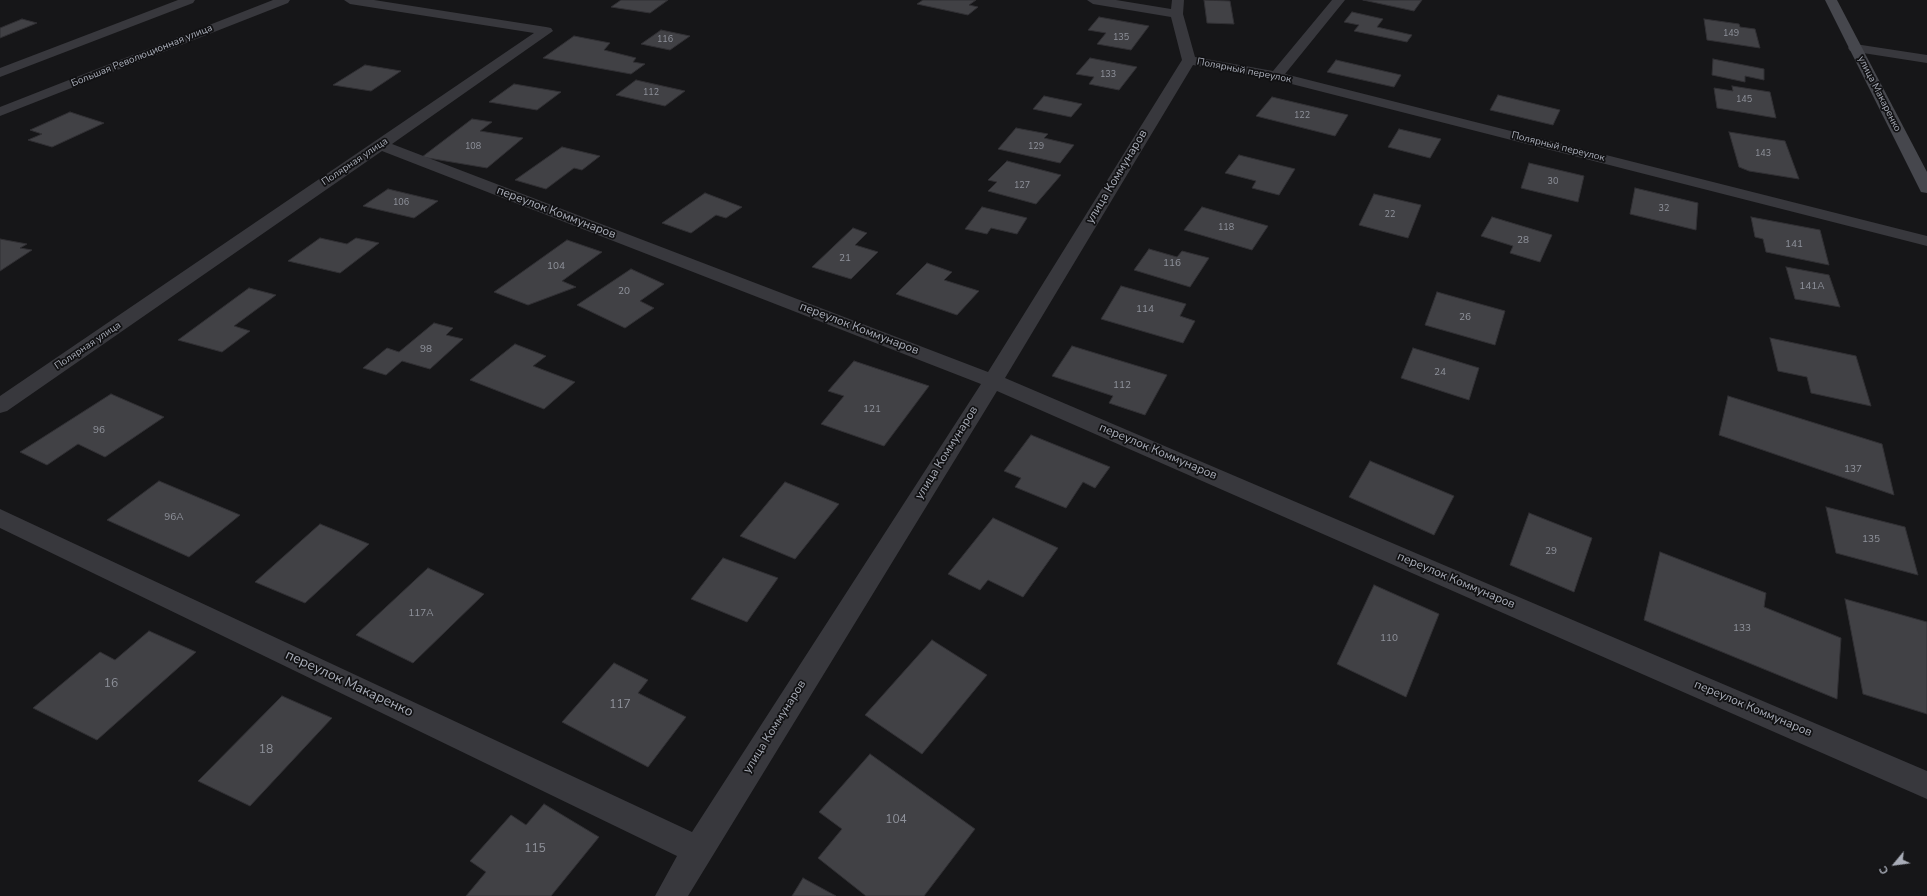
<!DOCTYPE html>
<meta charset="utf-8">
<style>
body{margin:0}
#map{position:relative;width:1927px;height:896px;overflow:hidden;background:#161618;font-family:"Nunito Sans",sans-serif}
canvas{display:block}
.north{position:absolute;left:1875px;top:844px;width:40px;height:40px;-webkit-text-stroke:3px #111113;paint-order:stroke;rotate:241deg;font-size:11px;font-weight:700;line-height:16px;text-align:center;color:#a9adb8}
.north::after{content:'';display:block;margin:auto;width:14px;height:18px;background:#a9adb8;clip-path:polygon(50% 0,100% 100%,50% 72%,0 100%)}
</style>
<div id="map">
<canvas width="1927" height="896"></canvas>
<div class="north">С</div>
</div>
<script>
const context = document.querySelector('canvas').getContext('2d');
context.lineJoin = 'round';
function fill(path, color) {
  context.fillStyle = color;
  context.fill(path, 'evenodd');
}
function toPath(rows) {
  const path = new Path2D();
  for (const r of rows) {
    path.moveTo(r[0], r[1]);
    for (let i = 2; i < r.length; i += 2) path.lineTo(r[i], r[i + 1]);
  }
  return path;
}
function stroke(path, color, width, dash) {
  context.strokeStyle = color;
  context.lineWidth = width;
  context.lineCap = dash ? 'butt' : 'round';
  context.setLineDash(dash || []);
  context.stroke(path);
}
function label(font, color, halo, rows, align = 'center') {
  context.font = font + ' "Nunito Sans",sans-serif';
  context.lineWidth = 3.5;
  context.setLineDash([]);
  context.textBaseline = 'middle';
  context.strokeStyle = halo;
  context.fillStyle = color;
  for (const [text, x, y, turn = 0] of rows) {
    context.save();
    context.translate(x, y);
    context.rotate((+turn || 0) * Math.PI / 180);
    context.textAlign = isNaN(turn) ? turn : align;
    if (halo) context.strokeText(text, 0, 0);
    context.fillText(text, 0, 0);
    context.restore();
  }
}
const building = toPath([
 [621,0,668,0,650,13,611,7,621,0],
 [923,0,976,0,969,5,978,7,968,15,917,4,923,0],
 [1204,0,1230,1,1234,24,1207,23,1204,0],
 [1363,0,1422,0,1414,11,1363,0],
 [1352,12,1383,19,1377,27,1412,35,1407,42,1354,31,1359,25,1344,22,1352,12],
 [1099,17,1149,26,1131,50,1097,44,1106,33,1088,30,1099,17],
 [22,19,37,23,0,38,0,28,22,19],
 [1704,19,1739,24,1740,27,1755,29,1760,48,1707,40,1704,19],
 [661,30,690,36,670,50,641,44,661,30],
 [574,36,610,43,604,50,636,58,633,62,645,64,631,74,543,58,574,36],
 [1090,58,1137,67,1119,90,1089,84,1094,77,1076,74,1090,58],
 [1713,59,1764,69,1764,80,1745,76,1745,82,1712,75,1713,59],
 [1336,60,1401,75,1394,87,1327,72,1336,60],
 [365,65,401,71,371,91,333,85,365,65],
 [636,80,685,91,665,106,616,95,636,80],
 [514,84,561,92,537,110,489,102,514,84],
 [1732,86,1770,92,1776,118,1717,108,1714,88,1733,91,1732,86],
 [1498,95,1560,110,1553,125,1490,110,1498,95],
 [1044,96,1082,104,1071,117,1033,109,1044,96],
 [1272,97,1348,115,1335,136,1256,116,1272,97],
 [70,112,104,123,52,147,28,140,42,134,30,130,70,112],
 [472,119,492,122,480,131,523,138,487,168,422,157,472,119],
 [1016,128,1048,134,1044,138,1074,145,1060,163,998,149,1016,128],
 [1399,129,1441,139,1430,158,1388,147,1399,129],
 [1729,132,1785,141,1799,179,1749,171,1739,167,1729,132],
 [562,147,600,156,582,170,574,168,546,189,515,180,562,147],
 [1239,155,1295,169,1279,195,1252,188,1256,181,1225,173,1239,155],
 [1007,161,1061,175,1036,204,988,191,997,182,988,180,1007,161],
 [1529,163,1584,176,1578,202,1521,188,1529,163],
 [1635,188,1698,203,1696,230,1630,214,1635,188],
 [388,189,438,201,414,218,363,206,388,189],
 [705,193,742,207,726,218,716,215,691,233,662,223,705,193],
 [1374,194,1421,205,1408,238,1359,225,1374,194],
 [982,207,1027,218,1017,234,991,228,987,234,965,229,982,207],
 [1202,207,1268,226,1252,250,1184,230,1202,207],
 [1492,217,1552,235,1540,262,1510,253,1513,246,1481,236,1492,217],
 [1751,217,1820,230,1829,265,1766,252,1763,239,1755,237,1751,217],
 [853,228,867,233,855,245,878,252,851,279,812,267,853,228],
 [320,238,347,244,356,238,379,243,340,273,288,261,320,238],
 [0,239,27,244,20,248,32,250,0,271,0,239],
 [567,240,602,252,562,281,576,287,528,305,494,292,567,240],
 [1149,249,1177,257,1182,251,1209,258,1190,287,1134,270,1149,249],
 [927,263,952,272,944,280,979,291,957,315,896,294,927,263],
 [1786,267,1829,275,1840,307,1795,299,1786,267],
 [631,269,664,284,640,301,654,308,625,328,577,305,631,269],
 [1121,286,1186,304,1180,316,1195,321,1183,343,1101,319,1121,286],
 [249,288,276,295,234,326,250,331,222,352,178,340,249,288],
 [1437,292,1505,311,1495,345,1425,325,1437,292],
 [434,323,453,328,446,335,463,339,430,369,402,361,386,375,363,368,387,348,399,352,434,323],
 [1770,338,1856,356,1871,406,1811,393,1807,377,1778,371,1770,338],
 [515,344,546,356,533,366,575,382,544,409,470,380,515,344],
 [1072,346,1167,375,1145,415,1109,403,1113,396,1052,376,1072,346],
 [1413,348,1479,368,1469,400,1401,378,1413,348],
 [854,361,929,386,884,446,821,424,844,396,828,391,854,361],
 [111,394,164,417,105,457,78,444,47,465,20,452,111,394],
 [1728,396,1882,444,1894,495,1719,435,1728,396],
 [1031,435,1110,467,1095,488,1083,482,1066,508,1015,487,1021,478,1004,471,1031,435],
 [1370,461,1454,496,1434,535,1349,497,1370,461],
 [159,481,240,515,189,557,107,520,159,481],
 [785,482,839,504,795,559,740,536,785,482],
 [1826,507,1905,527,1918,575,1836,553,1826,507],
 [1529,513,1592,538,1574,592,1510,565,1529,513],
 [993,518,1058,548,1023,597,988,580,980,590,948,574,993,518],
 [320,524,369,544,305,603,255,582,320,524],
 [1660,552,1766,593,1764,607,1841,638,1837,699,1644,620,1660,552],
 [723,558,778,578,747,622,691,599,723,558],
 [428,568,484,594,413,663,356,635,428,568],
 [1374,585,1439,614,1406,697,1337,664,1374,585],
 [1845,599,1927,622,1927,714,1863,694,1845,599],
 [149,631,196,652,97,740,33,708,100,652,115,660,149,631],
 [932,640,987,675,922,754,865,715,932,640],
 [614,663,648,680,638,693,686,717,648,767,562,722,614,663],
 [282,696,332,718,250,806,198,781,282,696],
 [870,754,975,829,924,896,866,896,818,858,842,829,819,812,870,754],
 [544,804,599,837,551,896,466,896,486,872,470,861,511,815,526,825,544,804],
 [803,878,836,896,792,896,803,878]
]);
fill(building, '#414145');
stroke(building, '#313034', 1);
fill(toPath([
 [1855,44,1927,55,1927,63,1850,51,1848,48,1850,45,1855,44]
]), '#38383d');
fill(toPath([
 [273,0,290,0,288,3,0,116,0,107,273,0],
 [344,0,374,0,546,27,551,28,553,31,392,144,988,372,1182,60,1171,17,1093,4,1087,0,1116,0,1171,9,1172,0,1184,0,1183,14,1195,57,1273,71,1332,0,1345,0,1285,74,1927,236,1927,246,1276,80,1193,65,1005,378,1927,771,1927,799,997,391,688,896,655,896,677,856,0,528,0,509,692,832,981,384,382,151,7,411,0,413,0,396,534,33,350,4,344,0]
]), '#38383d');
fill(toPath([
 [178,0,195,0,193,3,0,77,0,68,178,0]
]), '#38383d');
fill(toPath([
 [1825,0,1837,0,1927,172,1927,193,1921,192,1825,0]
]), '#46474d');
label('9px', '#8f929b', null, [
 ["149",1731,34],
 ["135",1121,38],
 ["116",665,40],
 ["133",1108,75],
 ["112",651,93],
 ["145",1744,100],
 ["122",1302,116],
 ["108",473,147],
 ["129",1036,147],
 ["143",1763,154],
 ["30",1553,182],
 ["127",1022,186],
 ["106",401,203],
 ["32",1664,209],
 ["22",1390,215],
 ["118",1226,228]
]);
label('10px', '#a9adb8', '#111113', [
 ["Большая Революционная улица",142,56,-22],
 ["Полярный переулок",1244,71,11],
 ["улица Макаренко",1879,94,63],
 ["Полярный переулок",1558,147,14],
 ["Полярная улица",355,162,-34],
 ["Полярная улица",88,346,-34]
]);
label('10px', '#8f929b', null, [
 ["28",1523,241],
 ["141",1794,245],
 ["21",845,259],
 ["116",1172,264],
 ["104",556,267],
 ["141А",1812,287],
 ["20",624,292],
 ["114",1145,310],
 ["26",1465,318],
 ["98",426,350],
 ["24",1440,373],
 ["112",1122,386],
 ["121",872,410],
 ["96",99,431],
 ["137",1853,470],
 ["96А",174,518],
 ["135",1871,540],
 ["29",1551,552],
 ["117А",421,614],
 ["133",1742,629],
 ["110",1389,639]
]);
label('12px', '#a9adb8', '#111113', [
 ["улица Коммунаров",1117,177,-59],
 ["переулок Коммунаров",556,213,21],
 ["переулок Коммунаров",859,329,21],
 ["переулок Коммунаров",1158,452,23],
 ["улица Коммунаров",947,453,-58],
 ["переулок Коммунаров",1456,581,23],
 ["переулок Коммунаров",1753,709,23],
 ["улица Коммунаров",775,727,-58]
]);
label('12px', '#8f929b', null, [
 ["16",111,684],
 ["117",620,705],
 ["18",266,750],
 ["104",896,820],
 ["115",535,849]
]);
label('14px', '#a9adb8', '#111113', [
 ["переулок Макаренко",349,684,25]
]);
</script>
